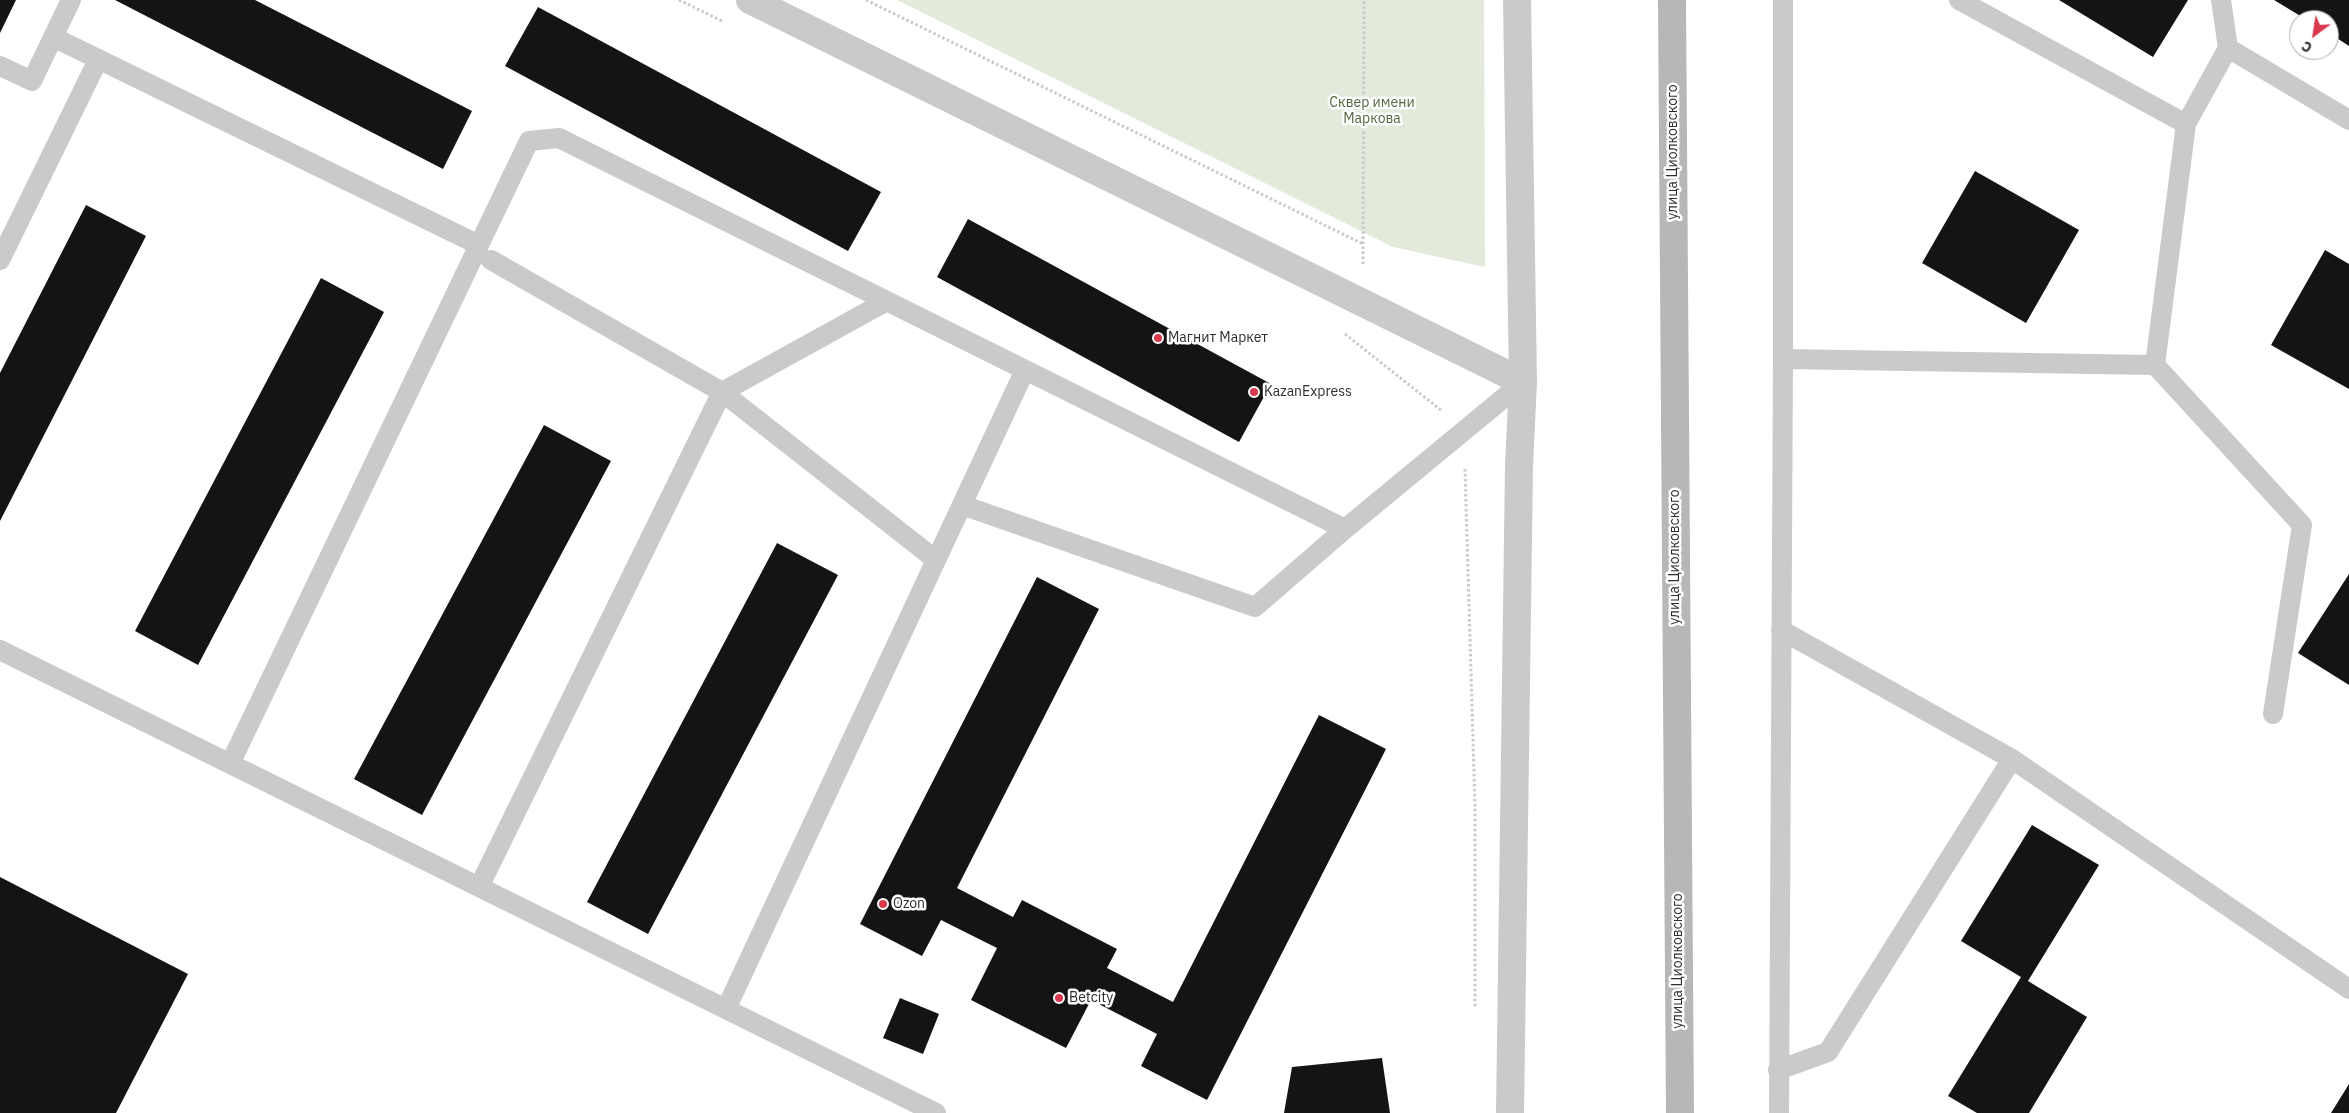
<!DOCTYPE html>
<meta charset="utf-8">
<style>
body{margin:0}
#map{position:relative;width:2349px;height:1113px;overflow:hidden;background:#fff;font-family:"IBM Plex Sans",sans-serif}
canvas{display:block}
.north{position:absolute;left:2289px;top:10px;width:50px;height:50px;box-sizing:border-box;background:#fff;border:1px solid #ababab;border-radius:50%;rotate:211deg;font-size:14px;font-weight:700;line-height:20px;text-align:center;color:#2d2d2d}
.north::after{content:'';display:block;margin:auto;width:18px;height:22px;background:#da384d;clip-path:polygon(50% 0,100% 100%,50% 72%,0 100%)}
</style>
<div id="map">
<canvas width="2349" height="1113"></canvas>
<div class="north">С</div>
</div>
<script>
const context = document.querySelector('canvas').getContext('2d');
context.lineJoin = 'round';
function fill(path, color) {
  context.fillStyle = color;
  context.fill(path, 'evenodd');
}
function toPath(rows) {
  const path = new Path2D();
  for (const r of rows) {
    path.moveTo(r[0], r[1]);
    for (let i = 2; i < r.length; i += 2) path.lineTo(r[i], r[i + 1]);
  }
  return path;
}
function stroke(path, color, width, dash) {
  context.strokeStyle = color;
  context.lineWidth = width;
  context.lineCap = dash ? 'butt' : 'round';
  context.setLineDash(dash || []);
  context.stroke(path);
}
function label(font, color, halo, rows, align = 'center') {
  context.font = font + ' "IBM Plex Sans",sans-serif';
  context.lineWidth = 5;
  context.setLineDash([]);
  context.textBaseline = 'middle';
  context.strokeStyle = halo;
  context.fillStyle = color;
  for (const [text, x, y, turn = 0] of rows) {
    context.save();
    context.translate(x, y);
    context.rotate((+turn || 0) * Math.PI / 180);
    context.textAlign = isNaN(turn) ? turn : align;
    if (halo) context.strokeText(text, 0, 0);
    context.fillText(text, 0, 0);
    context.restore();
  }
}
fill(toPath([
 [897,0,1484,0,1485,267,1393,247]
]), '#e3e9db');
fill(toPath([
 [0,0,16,0,0,33],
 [115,0,255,0,472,111,443,169],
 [2059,0,2188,0,2153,57],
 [2274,0,2349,0,2349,46,2329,33,2329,20,2307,20],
 [538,7,881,192,848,251,505,66],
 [1975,171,2079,230,2026,323,1922,263],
 [86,205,146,236,0,521,0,373],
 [968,219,1271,384,1239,442,937,277],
 [2325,250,2349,264,2349,389,2271,345],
 [321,278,384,312,198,665,135,631],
 [544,425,611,461,422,815,354,779],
 [777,543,838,575,648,934,587,902],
 [2349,574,2349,685,2298,653],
 [1037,577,1099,609,957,888,1013,917,1022,900,1117,949,1107,968,1173,1002,1319,715,1386,749,1207,1100,1141,1066,1157,1034,1091,1000,1066,1048,971,1000,997,948,941,920,922,956,860,924],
 [2032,825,2099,865,2028,981,2087,1017,2029,1113,1977,1113,1948,1096,2021,977,1961,941],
 [0,877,188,974,116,1113,0,1113],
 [900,998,939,1014,923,1054,883,1038],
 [1382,1058,1390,1113,1284,1113,1292,1067],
 [2349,1084,2349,1113,2331,1113]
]), '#141414');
stroke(toPath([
 [679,0,724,22],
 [866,0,1363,244],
 [1363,264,1364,0],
 [1345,334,1442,411],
 [1465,469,1475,807,1475,1007]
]), '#cacaca', 3, [2.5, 2.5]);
stroke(toPath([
 [1959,0,2186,124,2228,48,2349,120],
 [2221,0,2228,48],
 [53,37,479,245,230,764],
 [0,66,32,81,71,0],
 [479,245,529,141,559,138,1345,529,1523,382],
 [0,260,98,60],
 [491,260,722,392,936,560],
 [1783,359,2155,365,2302,525,2273,714],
 [2155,365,2186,124],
 [962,505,1255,607,1345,529],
 [1781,630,2012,759,2349,989],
 [0,650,936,1113],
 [479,887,722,392,887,301],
 [726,1009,1025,370],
 [1778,1070,1828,1052,2012,759],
 [1779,1113,1783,359,1783,0]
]), '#cacaca', 20);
stroke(toPath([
 [750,0,1523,382],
 [1510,1113,1519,466,1523,382,1517,0]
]), '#cacaca', 28);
stroke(toPath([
 [1672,0,1680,1113]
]), '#b7b7b7', 28);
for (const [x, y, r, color] of [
 [1158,338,5,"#da384d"],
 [1254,392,5,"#da384d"],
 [883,904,5,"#da384d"],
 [1059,998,5,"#da384d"]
]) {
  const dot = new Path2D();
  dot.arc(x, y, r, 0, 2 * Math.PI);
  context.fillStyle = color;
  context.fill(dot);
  stroke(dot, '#fff', 2);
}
label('14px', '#52653d', '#fff', [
 ["Сквер имени",1372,103],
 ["Маркова",1372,119]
]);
label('14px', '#2d2d2d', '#fff', [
 ["улица Циолковского",1673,152,-90],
 ["улица Циолковского",1675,557,-90],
 ["улица Циолковского",1678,961,-90]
]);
label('14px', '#2d2d2d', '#fff', [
 ["Магнит Маркет",1168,338],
 ["KazanExpress",1264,392],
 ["Ozon",893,904],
 ["Betcity",1069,998]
], 'left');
</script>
